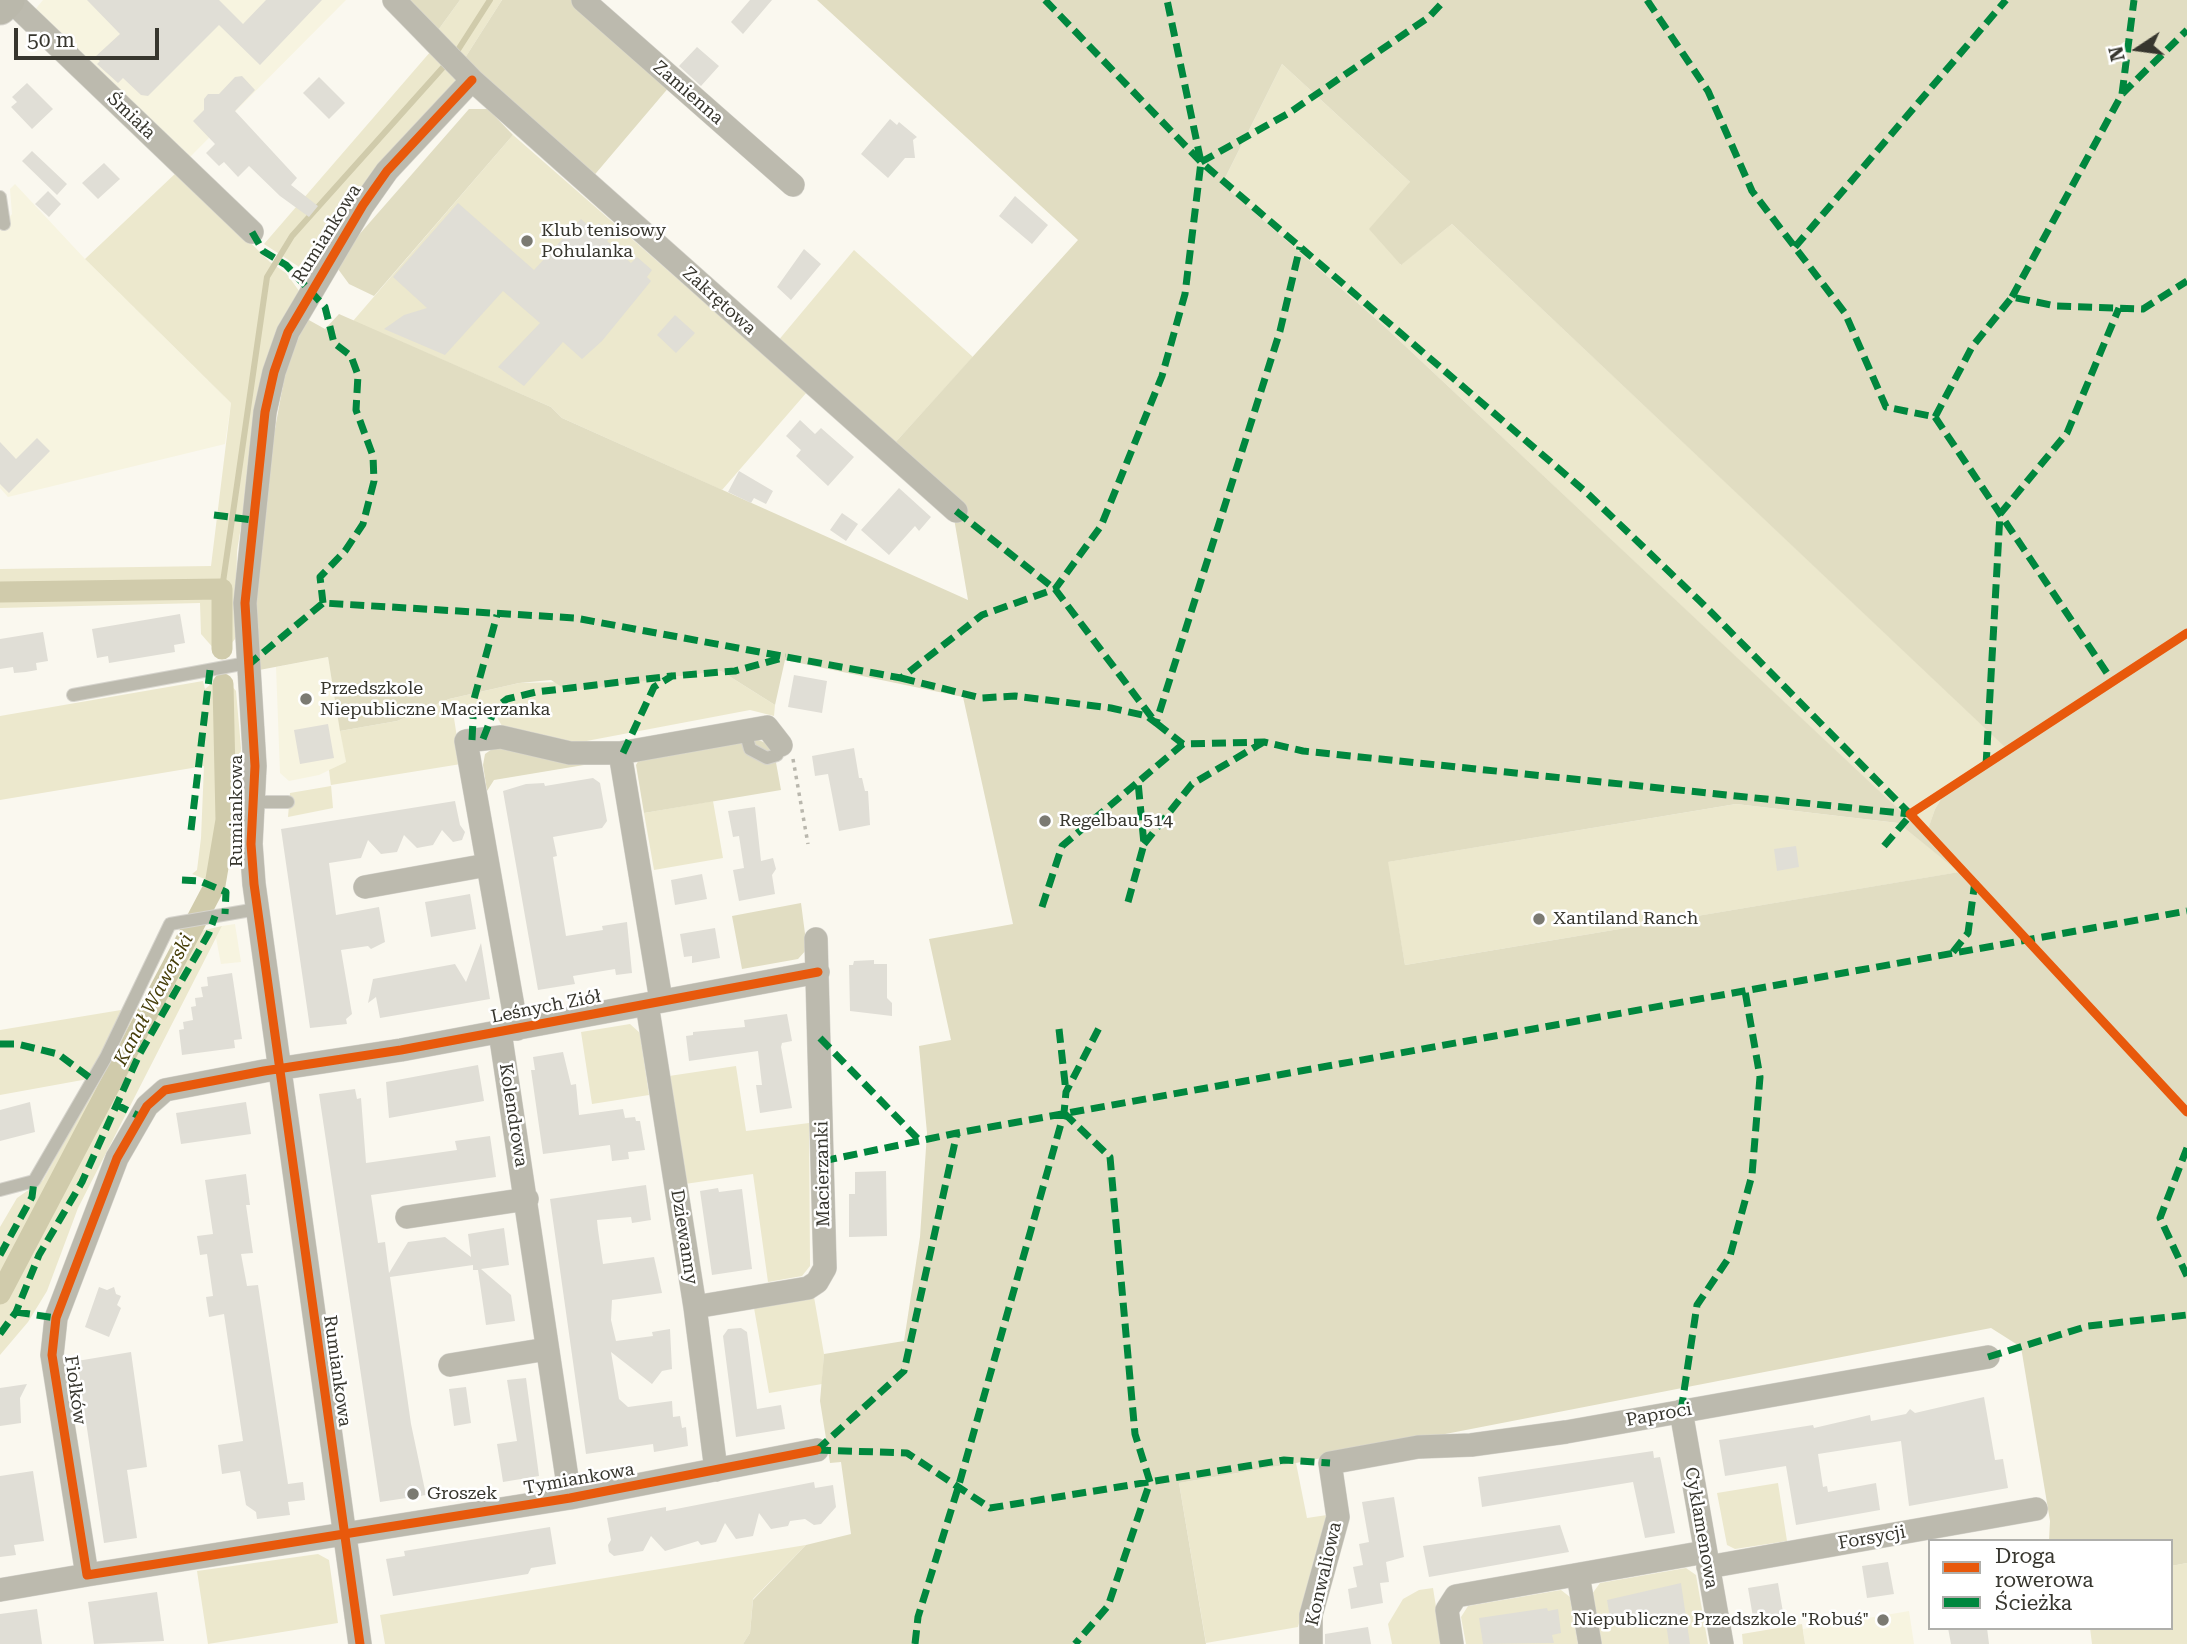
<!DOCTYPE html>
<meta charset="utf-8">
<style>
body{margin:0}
#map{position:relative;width:2187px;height:1644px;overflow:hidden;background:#faf8ef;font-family:"Roboto Serif",serif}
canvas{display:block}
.legend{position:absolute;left:1928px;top:1539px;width:245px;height:91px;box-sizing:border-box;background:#fff;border:2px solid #afafab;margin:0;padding:9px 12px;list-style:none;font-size:21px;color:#37362e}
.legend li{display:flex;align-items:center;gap:14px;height:35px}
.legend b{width:35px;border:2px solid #afafab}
.north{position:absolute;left:2103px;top:14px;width:70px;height:70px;-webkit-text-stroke:5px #fff;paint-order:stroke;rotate:257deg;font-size:19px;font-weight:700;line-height:28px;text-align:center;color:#37362e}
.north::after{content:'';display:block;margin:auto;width:24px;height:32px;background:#37362e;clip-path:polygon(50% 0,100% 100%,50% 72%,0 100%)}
.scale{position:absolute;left:14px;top:28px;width:145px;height:32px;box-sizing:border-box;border:4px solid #37362e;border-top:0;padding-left:9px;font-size:21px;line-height:24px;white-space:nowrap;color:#37362e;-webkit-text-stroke:5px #fff;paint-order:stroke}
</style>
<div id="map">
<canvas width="2187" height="1644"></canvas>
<ul class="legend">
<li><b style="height:9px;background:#e8590c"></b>Droga rowerowa</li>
<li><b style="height:9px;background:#00873e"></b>Ścieżka</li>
</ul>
<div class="north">N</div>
<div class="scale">50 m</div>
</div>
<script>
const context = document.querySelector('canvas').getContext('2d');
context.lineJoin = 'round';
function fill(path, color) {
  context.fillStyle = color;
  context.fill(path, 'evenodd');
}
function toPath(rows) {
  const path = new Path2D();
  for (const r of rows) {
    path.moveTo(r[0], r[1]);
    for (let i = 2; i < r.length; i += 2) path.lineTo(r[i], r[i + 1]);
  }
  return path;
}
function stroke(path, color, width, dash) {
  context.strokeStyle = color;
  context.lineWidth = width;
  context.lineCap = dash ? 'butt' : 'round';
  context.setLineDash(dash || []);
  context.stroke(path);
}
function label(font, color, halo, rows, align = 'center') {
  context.font = font + ' "Roboto Serif",serif';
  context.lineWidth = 5;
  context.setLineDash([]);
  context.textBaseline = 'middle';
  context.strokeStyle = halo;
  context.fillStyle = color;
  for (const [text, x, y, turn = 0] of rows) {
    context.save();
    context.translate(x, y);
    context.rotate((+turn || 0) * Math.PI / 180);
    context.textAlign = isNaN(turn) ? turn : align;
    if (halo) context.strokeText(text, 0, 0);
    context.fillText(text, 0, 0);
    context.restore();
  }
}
fill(toPath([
 [43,0,346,0,189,158,33,12],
 [15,184,85,259,231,403,225,444,8,497,0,488,0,228,12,214,10,189],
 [328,657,346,762,319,775,289,781,280,773,276,667],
 [235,924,241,962,221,964,216,938,222,926],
 [1909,1611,1914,1644,1805,1644,1803,1629]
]), '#f7f4e0');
fill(toPath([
 [460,0,502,0,463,61,436,33],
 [431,51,457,77,456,86,352,203,328,239,310,274,264,244],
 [1282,64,1410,182,1400,265,1452,224,2008,749,1947,789,1935,809,1926,836,1384,326,1222,184],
 [513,135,807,392,722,490,562,418,551,407,353,321],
 [178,171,270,262,286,273,302,295,269,355,237,551,235,639,227,649,215,650,201,634,200,603,0,608,0,569,211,566,231,403,85,259],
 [854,250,973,357,893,445,777,342],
 [721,671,775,705,774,716,750,710,576,743,502,726,493,710,472,710,454,718,461,764,331,785,333,808,288,817,290,793,331,786,329,770,346,762,340,731,397,721,449,699,519,683,653,680],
 [216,680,227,680,236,691,241,748,236,823,220,885,192,874,197,870,201,838,204,766,0,800,0,716,203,681,205,689],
 [713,801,723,858,654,870,644,813],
 [1736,804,1898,823,1960,872,1405,965,1387,862],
 [222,926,78,1208,47,1291,28,1322,0,1355,0,1227,17,1198,43,1180,178,936],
 [121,1010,122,1016,88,1079,0,1095,0,1030],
 [630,1024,640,1033,649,1095,592,1104,581,1032],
 [736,1066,746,1131,809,1123,810,1266,802,1276,768,1282,753,1174,685,1184,669,1076],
 [814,1297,824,1354,822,1384,769,1393,754,1308],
 [1296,1463,1307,1518,1327,1515,1298,1627,1206,1643,1179,1483],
 [1778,1483,1787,1541,1735,1549,1727,1545,1717,1493],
 [806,1545,753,1599,750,1633,743,1644,385,1644,380,1615],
 [318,1554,329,1560,338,1623,208,1644,197,1571],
 [2187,1563,2187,1644,2092,1644,2090,1628,2171,1628,2171,1566],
 [1686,1568,1696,1575,1708,1644,1601,1644,1592,1594,1600,1583],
 [1433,1588,1442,1644,1392,1644,1388,1624,1403,1599,1419,1590],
 [1561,1590,1570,1597,1578,1644,1466,1644,1461,1617,1468,1606],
 [1802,1624,1805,1644,1743,1644,1742,1634]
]), '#ece8cd');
fill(toPath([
 [402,0,460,0,436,33],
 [502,0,572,0,670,86,591,179,463,61],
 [817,0,2187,0,2187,1563,2171,1566,2171,1541,2049,1541,2050,1521,2021,1347,1991,1328,1296,1463,1179,1483,1206,1644,743,1644,750,1633,753,1600,806,1545,851,1534,841,1462,830,1463,820,1401,824,1354,904,1341,920,1237,927,1133,919,1046,951,1040,929,939,1013,924,963,697,785,660,775,705,721,671,568,691,551,680,519,683,449,699,397,721,340,731,328,657,254,671,255,583,268,467,287,363,307,319,325,329,339,314,551,407,562,418,968,600,950,495,893,445,1078,240],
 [1282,64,1410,182,1369,229,1401,265,1452,224,2007,749,1947,789,1935,809,1926,835,1384,326,1222,184],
 [1736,804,1898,823,1959,872,1405,965,1388,862],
 [469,109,488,109,513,135,374,296,349,284,338,269,343,253],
 [749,736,773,746,781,790,644,813,636,765,642,754],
 [499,744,590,764,494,780,487,791,483,765,485,754],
 [801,903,807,949,798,959,742,969,732,916]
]), '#e1ddc2');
stroke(toPath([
 [456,53,490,0],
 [222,589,267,277,292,236,446,64]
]), '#d0cbab', 6);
stroke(toPath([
 [0,592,222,589,222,649],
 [0,1294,215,885,226,820,223,684]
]), '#d0cbab', 21);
fill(toPath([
 [87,0,219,0,243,24,266,0,322,0,260,65,219,25,148,96,141,95,123,78,118,83,97,64,100,61,95,57,120,34],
 [750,0,772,0,743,34,731,22],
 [697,47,719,66,701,86,679,66],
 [242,76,255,90,235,111,297,178,291,185,318,206,309,217,280,196,249,166,238,177,224,162,219,166,206,153,215,144,193,121,204,110,204,99,208,94,219,94,235,77],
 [319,77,345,103,329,119,303,93],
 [27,83,53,109,32,129,11,107,17,102,12,97],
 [890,119,897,125,899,122,917,137,913,140,915,158,905,158,888,178,861,154],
 [32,151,67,184,57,195,22,161],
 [104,163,120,179,98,199,82,183],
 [48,191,61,204,49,217,35,204],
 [1015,196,1048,225,1032,244,999,216],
 [458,203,534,270,581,219,593,230,599,223,613,235,607,241,631,263,637,257,652,270,647,277,651,281,602,341,582,359,563,342,524,386,498,367,540,323,503,291,445,355,384,329,404,315,427,308,393,277],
 [804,249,821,264,791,300,777,287],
 [675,315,695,333,676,353,657,335],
 [800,420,815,434,821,428,854,457,828,486,796,456,801,450,786,436],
 [37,438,50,451,9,493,0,484,0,442,16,459],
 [739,471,773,491,766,504,754,498,751,503,728,492],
 [899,488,931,517,919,531,915,526,889,555,861,530],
 [842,513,858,524,846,541,830,530],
 [180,614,185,643,174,645,175,652,109,663,108,656,97,658,92,629],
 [43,632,48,661,36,663,37,670,26,672,14,673,13,667,0,669,0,639],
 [794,675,827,681,822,713,788,707],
 [328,724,334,758,300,764,294,730],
 [854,748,859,778,862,778,865,791,868,791,870,825,839,831,828,774,815,776,812,756],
 [593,778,600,783,605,810,607,821,602,828,553,837,557,856,553,857,566,936,603,930,602,926,627,922,632,973,616,975,615,969,573,976,575,984,538,990,503,791,526,784,544,783,545,786],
 [455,801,460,825,465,832,462,840,453,842,442,830,433,845,417,848,404,835,397,852,381,854,368,840,361,858,329,863,336,915,379,907,385,942,371,949,368,946,341,950,352,1014,346,1019,347,1024,310,1028,281,829],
 [755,807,761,861,773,858,776,869,772,875,775,894,739,901,733,870,744,868,739,836,733,837,728,811],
 [1796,846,1799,867,1777,871,1774,849],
 [702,874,707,899,675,905,671,880],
 [470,894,476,929,431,937,425,902],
 [715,928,720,958,692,963,692,956,684,957,680,934],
 [481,943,490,999,380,1018,376,997,368,1003,373,979,455,964,466,982],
 [874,960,874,964,887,964,887,998,892,1003,892,1016,850,1011,849,965,853,965,854,961],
 [232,973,242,1039,234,1040,235,1048,182,1055,179,1030,184,1029,183,1022,193,1020,191,1007,196,1006,195,998,203,997,201,987,208,986,207,977],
 [787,1014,792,1041,782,1043,781,1047,792,1108,760,1113,756,1085,762,1085,758,1051,689,1061,686,1036,693,1035,693,1032,745,1027,744,1020],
 [563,1052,571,1085,576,1084,579,1115,623,1109,625,1118,635,1117,636,1121,640,1121,645,1150,628,1152,629,1159,612,1161,610,1145,543,1154,531,1070,535,1070,533,1057],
 [478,1065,484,1101,389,1118,386,1082],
 [355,1089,357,1099,361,1098,366,1163,457,1150,455,1141,490,1136,496,1177,371,1195,378,1243,385,1242,389,1273,408,1242,445,1237,471,1257,468,1234,504,1228,509,1265,481,1269,511,1295,515,1321,486,1325,478,1270,473,1270,473,1265,390,1277,411,1424,426,1495,380,1502,319,1094],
 [30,1102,35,1132,0,1141,0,1110],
 [246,1102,251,1134,181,1144,176,1113],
 [886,1171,887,1236,849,1237,849,1194,855,1194,855,1172],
 [246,1174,250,1205,246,1205,253,1253,241,1254,247,1286,258,1285,288,1484,303,1482,305,1500,288,1502,290,1515,257,1519,256,1512,246,1505,240,1471,222,1474,218,1445,243,1441,224,1314,209,1317,206,1297,213,1296,207,1254,200,1255,197,1236,213,1234,205,1180],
 [646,1185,651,1220,632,1223,631,1217,597,1220,598,1230,603,1264,654,1257,662,1293,612,1300,611,1320,616,1341,653,1336,652,1332,670,1329,672,1369,662,1371,652,1384,611,1352,619,1399,628,1407,672,1401,673,1417,680,1416,682,1428,686,1427,688,1446,654,1452,653,1444,586,1454,550,1199],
 [718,1188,719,1192,742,1189,752,1269,712,1275,700,1191],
 [99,1287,107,1290,114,1287,116,1294,121,1296,117,1305,121,1308,109,1337,85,1327],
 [741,1328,747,1332,757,1409,781,1405,785,1429,736,1437,723,1336,728,1329],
 [131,1352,147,1467,127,1470,137,1538,104,1543,77,1361],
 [526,1378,539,1476,503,1482,497,1444,517,1441,507,1380],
 [27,1384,20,1398,21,1423,0,1426,0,1388],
 [466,1387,471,1423,454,1426,449,1389],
 [1984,1397,1995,1460,2003,1459,2008,1488,1909,1506,1901,1441,1818,1454,1823,1487,1827,1486,1828,1492,1876,1483,1880,1510,1796,1525,1786,1466,1725,1476,1719,1440,1813,1425,1814,1428,1870,1415,1871,1421,1906,1414,1910,1409,1915,1413],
 [1653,1451,1654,1458,1660,1457,1661,1461,1675,1533,1645,1538,1633,1482,1482,1507,1478,1477],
 [33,1471,44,1541,14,1545,16,1555,0,1557,0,1476],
 [814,1482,815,1488,833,1485,836,1507,821,1524,814,1525,805,1519,790,1521,788,1526,771,1529,759,1513,753,1536,736,1539,725,1523,716,1542,701,1545,698,1541,665,1551,651,1536,643,1551,614,1556,609,1552,608,1545,611,1540,607,1518,666,1507,666,1511],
 [1394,1497,1404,1557,1386,1562,1389,1582,1380,1583,1383,1603,1351,1609,1348,1589,1357,1587,1353,1567,1363,1565,1359,1544,1369,1542,1362,1502],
 [1560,1525,1569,1552,1429,1577,1423,1546],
 [550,1527,556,1564,531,1568,528,1574,393,1596,386,1559,405,1556,404,1551],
 [1888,1562,1894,1594,1867,1598,1862,1566],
 [1681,1583,1690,1644,1669,1644,1665,1616,1611,1624,1607,1600],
 [1778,1583,1784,1618,1754,1623,1748,1588],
 [157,1592,164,1641,94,1644,88,1602],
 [1547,1608,1548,1611,1558,1609,1561,1633,1552,1635,1554,1643,1483,1644,1479,1618],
 [37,1609,42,1644,0,1644,0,1614],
 [1368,1627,1371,1644,1325,1644,1325,1634],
 [1948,1628,1987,1628,1989,1644,1951,1644]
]), '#e0ded6');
const lane = toPath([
 [0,197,4,224],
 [73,695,247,663],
 [745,731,750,749,767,758,777,755,781,745],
 [254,802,288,802],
 [0,1190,34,1181,106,1057,170,924,257,909]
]);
const street = toPath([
 [10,0,252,232],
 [394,0,472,80,956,511],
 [583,0,793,185],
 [620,753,661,1000],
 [365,887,487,865],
 [647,1004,695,1307,716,1470],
 [517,1029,466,741,501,737,570,753,620,753,767,727,781,745],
 [500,1032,570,1498],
 [407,1217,527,1199],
 [695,1307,808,1288,817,1282,825,1268,816,939],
 [450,1365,547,1349],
 [1681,1411,1722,1644],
 [817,1450,570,1498,87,1575,52,1355,56,1318,117,1158,147,1106,165,1090,264,1071,401,1050,818,972],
 [1708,1567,2036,1509],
 [1578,1575,1590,1644],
 [0,1590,87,1575],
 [360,1644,254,884,251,844,255,766,245,603,265,412,274,372,288,332,363,205,387,171,472,80],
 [1311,1644,1311,1615,1338,1517,1330,1463,1418,1447,1471,1445,1566,1432,1988,1357],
 [1452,1644,1447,1610,1456,1596,1705,1552]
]);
const secondary = toPath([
 [0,8,8,0]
]);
stroke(lane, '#d6d4cd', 14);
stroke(street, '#d6d4cd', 24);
stroke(secondary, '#d6d4cd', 35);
stroke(toPath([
 [793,759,808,844]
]), '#b9b7ad', 3.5, [3.5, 5]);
stroke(lane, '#bcbaae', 12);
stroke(street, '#bcbaae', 23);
stroke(secondary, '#bab8ab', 33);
stroke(toPath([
 [1045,0,1201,162,1587,493,1707,608,1913,817],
 [1647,0,1708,91,1752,191,1845,313,1886,407,1935,417,1972,347,2012,297,2056,306,2143,309,2187,281],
 [2122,94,2134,0],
 [1201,162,1289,113,1429,17,1445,0],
 [252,232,263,251,286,265,325,307,334,343,351,356,358,375,356,410,373,456,374,481,363,524,345,551,320,577,323,603],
 [1795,247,2006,0],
 [2012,297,2122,94,2187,30],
 [1935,417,2113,682],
 [956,511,1055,589,1156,723,1183,744,1264,742,1303,751,1910,814],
 [214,515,252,520],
 [247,666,323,603,575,618,901,678,982,615,1055,589,1101,526,1162,376,1185,294,1201,162,1167,0],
 [901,678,981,698,1015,696,1111,708,1147,716,1156,723,1280,331,1300,247],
 [483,739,495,708,507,699,536,692,672,676],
 [472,740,474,699,497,615],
 [623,753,654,687,672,676,735,671,786,657],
 [1986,766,2000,514,2067,433,2119,308],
 [191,830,210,670],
 [1144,844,1192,784,1262,743],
 [1884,846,1914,811],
 [182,880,200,881,226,892,225,914],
 [1128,902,1144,844,1138,782,1183,744],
 [1042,907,1062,846,1138,782],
 [1953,952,1968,933,1975,881],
 [1059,1029,1066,1092],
 [820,1038,919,1140],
 [0,1044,17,1044,58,1054,93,1080],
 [115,1104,141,1117],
 [1064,1113,1110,1157,1135,1434,1150,1482,1108,1606,1075,1644],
 [2187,1148,2160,1218,2187,1276],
 [823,1161,957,1133,2187,911],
 [0,1255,32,1197,34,1181],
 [16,1312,56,1318],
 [0,1334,16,1312,39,1255,82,1182,139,1055,209,933,215,916],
 [1988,1357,2088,1326,2187,1315],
 [1681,1411,1697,1305,1730,1256,1752,1175,1760,1077,1745,991],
 [817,1450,907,1453,990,1508,1284,1460,1330,1463],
 [817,1450,904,1371,957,1133],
 [915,1644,918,1617,958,1488,1064,1113,1066,1092,1099,1028]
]), '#00873e', 7, [14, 7]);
stroke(toPath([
 [2187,633,1910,814,2187,1112],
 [817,1450,570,1498,87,1575,52,1355,56,1318,117,1158,147,1106,165,1090,264,1071,401,1050,818,972],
 [360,1644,254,884,251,844,255,766,245,603,265,412,274,372,288,332,363,205,387,171,472,80]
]), '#e8590c', 9);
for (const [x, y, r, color] of [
 [527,241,7,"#7b7a72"],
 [306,699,7,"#7b7a72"],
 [1045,821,7,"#7b7a72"],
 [1539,919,7,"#7b7a72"],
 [413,1494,7,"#7b7a72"],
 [1883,1620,7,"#7b7a72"]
]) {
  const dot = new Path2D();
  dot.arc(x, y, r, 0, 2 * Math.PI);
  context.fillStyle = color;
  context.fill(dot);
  stroke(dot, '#fff', 2.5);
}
label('18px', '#37362e', '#fff', [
 ["Zamienna",688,93,41],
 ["Śmiała",131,116,44],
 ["Rumiankowa",327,234,-58],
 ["Zakrętowa",719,301,42],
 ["Rumiankowa",237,811,-90],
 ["Leśnych Ziół",546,1007,-11],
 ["Kolendrowa",513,1115,81],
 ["Macierzanki",823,1174,-91],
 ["Dziewanny",684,1237,81],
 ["Rumiankowa",337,1371,82],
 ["Fiołków",75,1390,82],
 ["Paproci",1659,1415,-10],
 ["Tymiankowa",579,1479,-10],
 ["Cyklamenowa",1701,1528,80],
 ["Forsycji",1872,1538,-10],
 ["Konwaliowa",1324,1574,-77]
]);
label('18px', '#37362e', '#fff', [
 ["Klub tenisowy",541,231],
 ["Pohulanka",541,252],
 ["Przedszkole",320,689],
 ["Niepubliczne Macierzanka",320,710],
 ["Regelbau 514",1059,821],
 ["Xantiland Ranch",1553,919],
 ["Groszek",427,1494],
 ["Niepubliczne Przedszkole \"Robuś\"",1869,1620,"right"]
], 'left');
label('italic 19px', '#463e09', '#fff', [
 ["Kanał Wawerski",154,1000,-62]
]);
</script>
